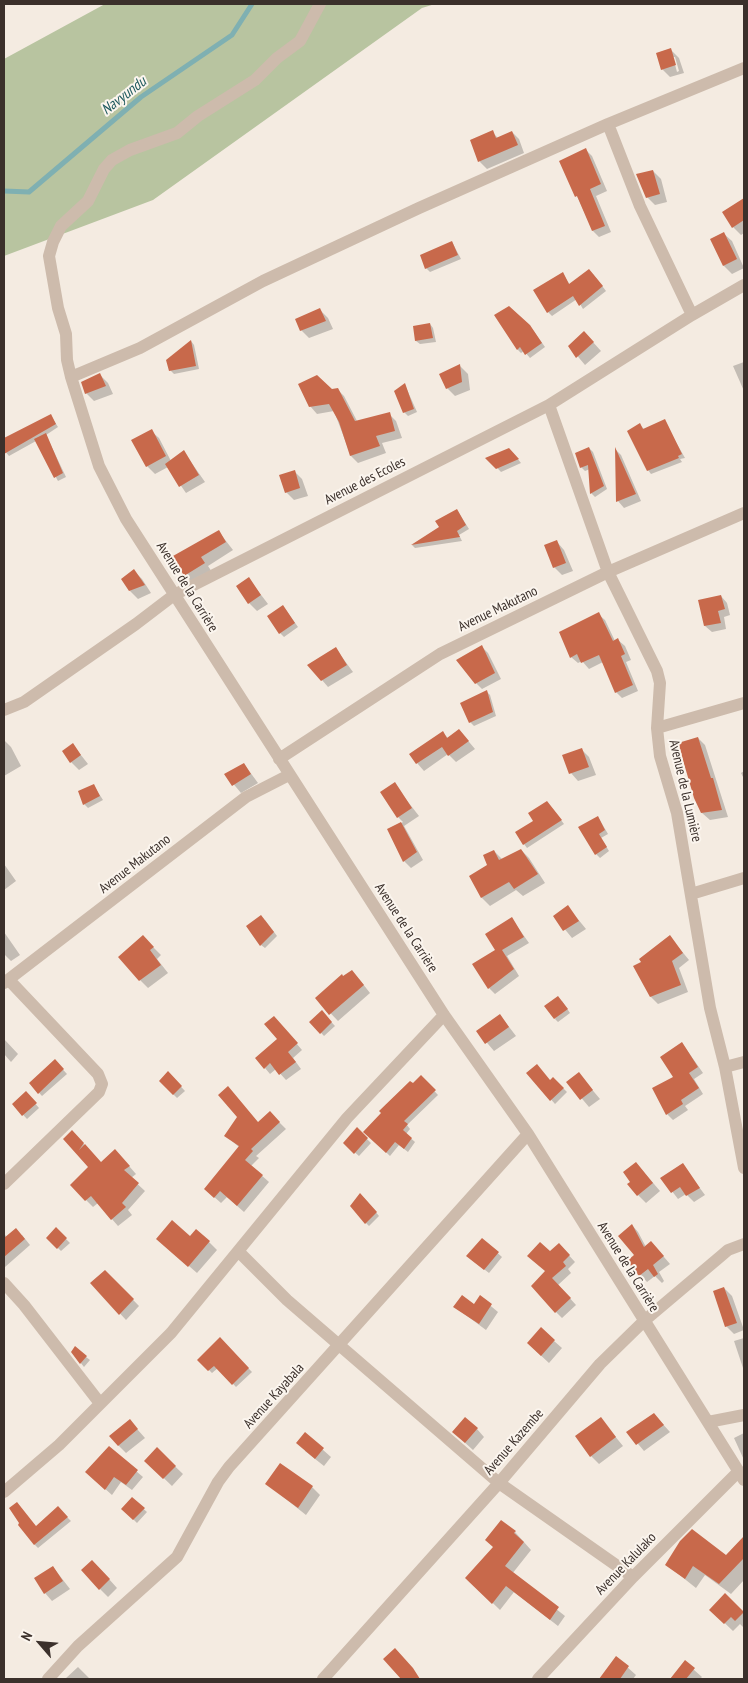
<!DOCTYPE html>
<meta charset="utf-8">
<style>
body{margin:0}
#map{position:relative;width:748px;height:1683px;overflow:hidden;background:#f4ebe1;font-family:"PT Sans Narrow",sans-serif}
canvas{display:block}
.frame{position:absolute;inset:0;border:5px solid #3b302b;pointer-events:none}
.north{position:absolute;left:15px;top:1618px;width:50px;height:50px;-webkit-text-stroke:4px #fbf5ee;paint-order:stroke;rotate:297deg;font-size:14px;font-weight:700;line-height:20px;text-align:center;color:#3b302b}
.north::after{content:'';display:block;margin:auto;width:18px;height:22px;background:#3b302b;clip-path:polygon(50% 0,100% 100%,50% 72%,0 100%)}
</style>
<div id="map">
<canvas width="748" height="1683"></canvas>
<div class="frame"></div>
<div class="north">N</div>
</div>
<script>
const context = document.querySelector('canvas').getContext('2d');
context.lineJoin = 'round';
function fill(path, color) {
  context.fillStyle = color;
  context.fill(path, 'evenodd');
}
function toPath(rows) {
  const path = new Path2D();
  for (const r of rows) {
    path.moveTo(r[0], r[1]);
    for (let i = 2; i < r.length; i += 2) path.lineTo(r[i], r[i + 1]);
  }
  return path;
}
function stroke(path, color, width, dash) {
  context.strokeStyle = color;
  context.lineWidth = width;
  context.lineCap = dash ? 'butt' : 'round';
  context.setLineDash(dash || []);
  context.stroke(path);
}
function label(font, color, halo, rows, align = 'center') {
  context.font = font + ' "PT Sans Narrow",sans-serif';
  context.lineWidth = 4;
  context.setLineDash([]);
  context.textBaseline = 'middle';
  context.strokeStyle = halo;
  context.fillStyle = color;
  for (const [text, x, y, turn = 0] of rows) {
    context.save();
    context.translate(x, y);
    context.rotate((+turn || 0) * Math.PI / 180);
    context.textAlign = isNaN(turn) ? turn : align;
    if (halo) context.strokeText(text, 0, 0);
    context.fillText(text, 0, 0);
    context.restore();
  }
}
fill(toPath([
 [105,4,435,4,422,8,153,200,4,256,4,59]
]), '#b8c4a0');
fill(toPath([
 [671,50,679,58,684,73,670,77,662,69],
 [673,57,675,57,679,71,677,72],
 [492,132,498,138,512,132,519,139,524,153,487,169,480,162,471,140],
 [585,149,592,156,607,191,596,196,611,232,599,237,593,231,577,196],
 [653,171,661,179,667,202,655,205,647,197],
 [744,200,744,233,741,235,733,227],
 [724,234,732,241,744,268,732,274,724,266,712,240],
 [452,242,461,259,430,272,426,268],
 [563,274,570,285,593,274,606,291,583,309,577,299,552,316,548,312],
 [509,307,533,330,545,347,530,358,524,351,521,353,518,350,496,316],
 [320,310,328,318,333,329,309,338,301,330],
 [430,324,433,328,436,342,420,344,416,341,414,327],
 [191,341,194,345,199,369,174,374,170,370],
 [592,341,601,351,585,365,569,346],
 [744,362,744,391,733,366],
 [460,366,468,374,470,390,455,396,447,388],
 [100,375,108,383,113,394,94,401,86,393],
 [405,385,417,412,408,416,404,412],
 [337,389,344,396,357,421,389,414,396,421,402,438,382,443,386,453,358,463,351,456,334,411,317,414,310,406],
 [51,416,58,427,46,435,66,477,58,481,36,441,9,456,4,450,4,439],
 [664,421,685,458,680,459,682,462,651,474,648,470,640,425,645,430],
 [151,431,159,438,171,461,184,452,205,482,186,493,168,467,155,474,147,466],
 [589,448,593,452,607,489,595,497,591,493,590,469,585,471,581,467],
 [616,450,621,455,641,501,624,508,618,501],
 [513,453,521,463,501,472,488,458],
 [294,471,302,479,308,496,294,500,286,492],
 [457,510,469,529,459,535,462,541,415,548,412,545,440,528],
 [219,532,233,550,208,566,212,572,193,583,185,575],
 [557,542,564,550,573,571,562,575,554,567],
 [134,571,142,579,151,593,138,599,130,591],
 [249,579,268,604,257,611,249,603],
 [721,596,727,603,730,615,724,617,726,629,712,632,705,626,699,601],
 [286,610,298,627,284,637,280,633],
 [598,614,605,620,615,641,618,640,625,646,631,660,626,662,638,691,622,698,616,692,603,662,589,669,582,661,578,663,571,657],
 [482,647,488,653,501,679,482,689,476,683],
 [336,649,353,672,328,687,322,680],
 [486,691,490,695,496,716,474,726,470,722],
 [459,730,475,749,456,762,448,754,424,771,410,755,443,733,448,738],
 [698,738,705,745,728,817,710,820,702,813],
 [4,740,11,747,21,766,4,776],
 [73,745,88,764,79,770,71,762],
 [581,749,589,757,596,775,578,781,571,773],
 [244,764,258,783,241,793,226,775],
 [744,771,744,779,741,773],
 [394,784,419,816,404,826,423,860,411,868,404,861,389,830,403,822,398,817],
 [94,786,103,800,88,808,84,804],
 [551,807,564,824,527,848,524,844,534,821],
 [598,817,608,834,601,838,609,851,600,858,596,854],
 [521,850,529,858,545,883,523,896,516,890,490,906,482,898,471,877,489,866,494,851,503,860],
 [4,864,16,881,4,890],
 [568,907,586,929,572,938,554,916],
 [512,919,529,943,507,956,519,976,495,994,489,988],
 [265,920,277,936,265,948,261,945],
 [4,932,20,955,11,961,4,954],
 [670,937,689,960,679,968,688,992,658,1004,651,997,643,963],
 [151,945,161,955,157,959,168,973,148,988,140,980],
 [359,979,370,993,338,1021,316,998],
 [562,1001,570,1013,558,1022,555,1019],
 [322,1012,335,1026,324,1036,311,1022],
 [500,1015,516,1036,494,1051,477,1031],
 [279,1023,302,1050,293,1058,301,1069,286,1080,276,1069,270,1074,265,1068,279,1039],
 [4,1039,18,1054,11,1062,4,1054],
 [682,1043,703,1073,694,1079,703,1094,685,1106,688,1110,673,1120,667,1114],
 [55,1061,67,1074,42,1096,30,1083],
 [168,1073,185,1091,177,1098,160,1081],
 [528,1073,550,1081,553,1078,567,1092,555,1104],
 [579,1074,600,1099,589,1107,568,1082],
 [421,1077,438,1095,407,1125,410,1129,406,1134,415,1142,408,1152,399,1145,390,1156,365,1132],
 [26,1093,39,1108,27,1119,13,1104],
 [238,1117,258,1123,276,1119,286,1129,256,1156,259,1158,251,1166,269,1182,244,1212,227,1197,221,1203,212,1195,239,1147,226,1136],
 [357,1129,371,1143,359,1156,344,1143],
 [65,1139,79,1139,101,1163,122,1158,136,1174,131,1178,145,1191,128,1210,132,1215,118,1226,98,1203,93,1207,71,1185,90,1167],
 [636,1163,660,1191,646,1203,638,1195,631,1182],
 [682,1164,705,1195,694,1202,686,1194,678,1199,662,1178],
 [364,1198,379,1216,369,1226,366,1223],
 [632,1225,638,1232,646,1247,658,1250,670,1264,659,1272,664,1281,662,1283,655,1276,647,1282,629,1261,636,1255],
 [56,1229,70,1243,61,1251,48,1238],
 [4,1234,7,1237,22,1235,30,1245,5,1267],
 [190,1237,209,1242,217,1250,197,1273,166,1246],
 [482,1239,502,1257,489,1273,472,1260],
 [565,1251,575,1262,568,1269,571,1273,558,1285,576,1305,562,1318,556,1312,546,1272,550,1252],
 [105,1271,139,1306,126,1320,92,1283],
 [724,1288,732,1296,744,1330,734,1334,726,1326],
 [480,1297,498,1312,486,1330,455,1307,475,1306],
 [744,1338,744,1371,734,1341],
 [220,1339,252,1372,236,1387,218,1368,212,1373,199,1360],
 [554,1341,562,1348,549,1363,536,1351],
 [72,1352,86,1357,90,1360,84,1367],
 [601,1419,623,1446,599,1464,591,1456],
 [130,1421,145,1438,126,1453,118,1445],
 [660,1421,670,1432,644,1451,628,1432],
 [477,1429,484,1437,473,1450,462,1440],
 [744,1433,744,1460,734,1438],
 [305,1434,331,1457,324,1466,305,1451],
 [109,1448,143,1477,132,1490,121,1482,112,1495,93,1478],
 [157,1449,183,1474,172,1486,146,1461],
 [267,1484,312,1487,320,1495,306,1515],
 [132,1499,147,1512,137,1523,123,1509],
 [58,1508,71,1521,38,1548,34,1544,36,1528],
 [515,1532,531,1550,512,1574,565,1616,558,1626,514,1592,500,1610,467,1578],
 [744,1538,744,1580,731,1594,705,1575,696,1588,667,1565,726,1557],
 [53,1567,70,1589,52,1601,45,1593],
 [100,1569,117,1588,108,1597,100,1589],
 [725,1595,744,1614,744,1628,740,1624,733,1631,711,1610],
 [616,1657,636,1675,633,1679,601,1679],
 [685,1662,702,1677,700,1679,671,1679],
 [78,1667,90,1679,65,1679]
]), '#0003');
stroke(toPath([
 [4,191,29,192,141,97,232,35,252,4]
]), '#7fb0b2', 5);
fill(toPath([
 [671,48,676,65,661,70,656,53],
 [493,130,496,138,512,131,518,145,478,162,470,140],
 [586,148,601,184,590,189,605,226,592,231,577,196,575,197,559,161],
 [653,170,660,194,646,198,636,174],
 [744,198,744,220,732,228,722,212],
 [724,232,737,259,723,266,710,239],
 [452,241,458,255,425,269,420,255],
 [589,269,603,286,579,306,573,296,547,313,533,290,563,272,569,284],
 [509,306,530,325,542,343,525,355,520,347,517,350,494,315],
 [320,308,326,321,300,331,295,319],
 [430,323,433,338,415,341,413,326],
 [584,331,594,342,576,358,568,346],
 [191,340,196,366,169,371,166,360],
 [460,364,462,382,446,389,439,374],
 [100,373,106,386,85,394,81,382],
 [317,375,332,389,338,388,355,421,390,412,395,431,376,436,380,446,350,456,339,422,329,404,309,407,298,384],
 [405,383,414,409,403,413,394,391],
 [51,414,56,424,4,454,4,438],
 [665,419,682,454,678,456,679,458,647,471,627,431,640,423,643,429],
 [152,429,166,456,146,467,131,440],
 [46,433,63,473,54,478,34,439],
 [589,447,604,486,590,494,588,465,580,468,575,453],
 [615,447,636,494,616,502],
 [509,448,519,459,496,469,485,458],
 [184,450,199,475,179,487,165,464],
 [295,470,300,488,285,493,279,475],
 [457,509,466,525,457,531,460,537,411,545,439,527,435,521],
 [219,530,226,542,201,557,205,563,184,576,173,556],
 [557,540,566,563,553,568,544,545],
 [134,569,145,585,129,591,121,579],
 [249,577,261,595,248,604,236,586],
 [721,595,725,609,718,611,721,623,704,626,698,600],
 [283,605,295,623,279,634,267,616],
 [599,612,613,641,618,638,625,654,621,656,633,685,615,693,599,655,581,663,577,654,570,658,559,632],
 [482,645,495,673,475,684,456,660],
 [336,647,347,665,321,681,307,665],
 [487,690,493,712,469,723,460,703],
 [459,729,469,741,448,756,442,747,416,764,409,754,443,731,447,738],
 [698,737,711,778,713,778,722,810,701,813,694,798,678,743],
 [73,743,81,755,70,763,62,751],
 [582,748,589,767,569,774,562,755],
 [244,763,251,774,232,786,224,774],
 [395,782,412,808,397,818,380,792],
 [94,784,100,796,83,805,78,791],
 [547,801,562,820,523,845,515,832,533,821,528,813],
 [598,816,605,830,599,834,607,847,595,855,578,827],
 [401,822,417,852,403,862,387,829],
 [521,849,538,874,514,889,509,882,481,898,469,876,487,865,483,855,494,850,499,860],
 [568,905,579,921,563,931,553,916],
 [261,915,274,932,260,946,246,926],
 [512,917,524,937,502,950,514,969,488,989,472,964,495,950,485,934],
 [143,935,154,947,150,950,161,965,139,981,118,957],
 [670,935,683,953,672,961,681,985,650,997,633,966,641,962,639,959],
 [352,970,364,985,329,1015,315,998,342,974,343,976],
 [558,996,568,1009,554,1019,544,1006],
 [322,1010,332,1022,320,1034,309,1022],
 [500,1014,509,1027,485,1044,476,1031],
 [274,1016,298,1043,288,1052,296,1062,279,1075,270,1063,264,1069,255,1058,277,1039,264,1024],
 [682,1042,698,1067,689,1073,699,1088,681,1100,683,1104,666,1115,652,1088,673,1077,660,1057],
 [55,1059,64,1069,38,1094,29,1083],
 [537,1064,550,1080,553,1077,564,1088,550,1101,526,1073],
 [168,1071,182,1086,173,1095,159,1081],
 [579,1072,593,1090,580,1100,566,1082],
 [421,1075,436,1090,404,1121,408,1124,403,1130,412,1138,404,1149,395,1142,386,1153,363,1132,381,1113,379,1111,410,1081,413,1083],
 [228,1086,258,1122,270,1111,280,1122,251,1149,253,1151,245,1160,263,1175,237,1206,220,1191,214,1198,204,1189,239,1146,224,1136,237,1117,218,1095],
 [26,1091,37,1103,22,1116,12,1104],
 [357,1127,368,1138,354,1154,343,1143],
 [72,1130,84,1143,79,1150,85,1144,101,1162,115,1149,130,1166,124,1170,139,1183,122,1203,126,1207,111,1220,91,1196,85,1201,70,1185,88,1167,63,1139],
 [636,1162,653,1183,637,1196,627,1184,630,1182,623,1172],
 [683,1163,700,1188,686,1196,680,1187,671,1193,660,1178],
 [360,1193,377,1212,365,1224,350,1206],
 [172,1220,190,1236,196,1229,210,1241,188,1267,156,1239],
 [632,1224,644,1247,651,1241,664,1256,653,1265,658,1274,654,1277,648,1269,639,1276,627,1261,634,1255,618,1236],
 [56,1227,67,1238,57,1249,46,1238],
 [16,1228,25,1239,4,1257,4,1238],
 [482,1238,499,1252,484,1270,466,1256],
 [540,1242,550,1251,559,1243,570,1255,563,1262,566,1266,552,1278,571,1298,555,1313,531,1286,545,1271,527,1256],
 [105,1270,134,1299,119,1315,90,1283],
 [724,1287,737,1323,725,1327,713,1291],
 [462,1295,474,1304,480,1295,492,1304,479,1324,453,1307],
 [541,1327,555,1340,541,1356,527,1343],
 [220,1337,249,1368,232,1385,214,1366,208,1371,197,1360],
 [75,1346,87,1356,80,1364,71,1352],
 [654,1413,664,1425,636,1445,626,1432],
 [465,1417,478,1428,465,1443,452,1432],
 [601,1417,616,1437,590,1457,575,1436],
 [130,1419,138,1429,118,1446,109,1436],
 [305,1432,324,1448,315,1459,296,1443],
 [109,1446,138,1470,126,1485,114,1477,105,1490,85,1472],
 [157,1447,176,1466,163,1479,144,1461],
 [280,1463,313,1486,298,1508,265,1484],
 [132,1497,145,1508,133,1520,121,1509],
 [17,1502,36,1526,58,1506,68,1517,34,1545,18,1525,19,1523,9,1508],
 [501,1520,516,1531,514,1533,524,1542,505,1566,559,1607,550,1620,506,1586,492,1604,465,1578,493,1547,485,1540],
 [692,1529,726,1555,744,1536,744,1558,719,1584,693,1566,685,1579,665,1565,680,1541],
 [92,1560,110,1579,99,1590,81,1570],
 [53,1566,63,1581,44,1594,34,1578],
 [725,1593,744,1612,735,1621,731,1617,724,1624,709,1610],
 [395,1648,413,1668,420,1679,401,1679,383,1659],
 [616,1656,629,1666,620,1679,599,1679],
 [685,1660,695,1668,686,1679,670,1679]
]), '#c8694b');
stroke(toPath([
 [320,4,300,41,277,58,255,80,198,116,177,133,130,150,112,160,104,169,88,201,61,226,53,242,49,256,58,308,66,334,67,360,71,377,99,466,126,519,444,1015,528,1134,744,1480],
 [608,124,640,206,692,315],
 [71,377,140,348,263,281,419,208,608,124,744,68],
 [549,405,608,572,657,671,660,683,657,728,660,756,677,813,710,1008,725,1067,744,1168],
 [4,710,24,702,136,624,174,595,549,405,692,315,744,285],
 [657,728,744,703],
 [279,759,440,654,608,572,744,513],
 [691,894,744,878],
 [4,983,246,797,289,775],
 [725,1067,744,1062],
 [4,1184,99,1092,102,1084,98,1074,9,980],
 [239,1252,287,1300,499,1483,633,1577],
 [4,1283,24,1305,99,1402],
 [708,1422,744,1415],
 [4,1492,59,1445,171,1333,347,1118,444,1015],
 [48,1679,78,1646,177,1557,218,1482,229,1467,528,1134],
 [323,1679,499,1483,600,1364,644,1321,721,1256,728,1250,744,1244],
 [538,1679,633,1577,739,1471]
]), '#cdbbac', 12);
label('14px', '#3b302b', '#fbf5ee', [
 ["Avenue des Ecoles",365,481,-27],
 ["Avenue de la Carrière",187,587,58],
 ["Avenue Makutano",498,609,-26],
 ["Avenue de la Lumière",685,791,77],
 ["Avenue Makutano",135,864,-38],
 ["Avenue de la Carrière",406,928,57],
 ["Avenue de la Carrière",628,1267,58],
 ["Avenue Kayabala",274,1396,-48],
 ["Avenue Kazembe",514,1442,-49],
 ["Avenue Kalulako",626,1564,-46]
]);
label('italic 15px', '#1f5a5e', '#fbf5ee', [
 ["Navyundu",124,96,-38]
]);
</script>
